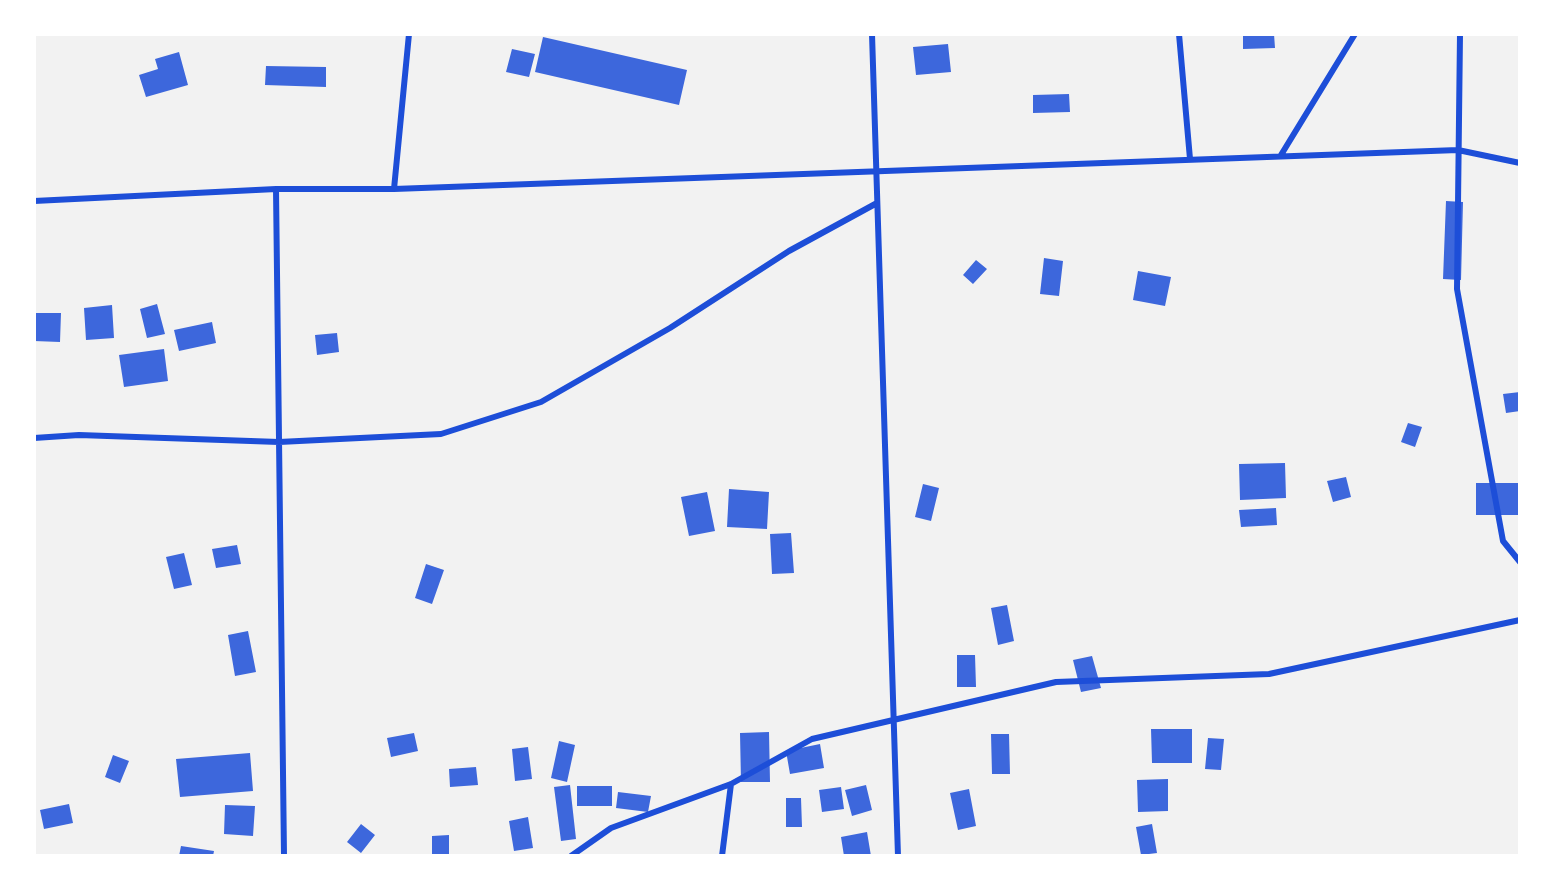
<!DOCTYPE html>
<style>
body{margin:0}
#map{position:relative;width:1554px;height:890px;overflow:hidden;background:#f2f2f2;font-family:Ubuntu,sans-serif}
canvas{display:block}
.frame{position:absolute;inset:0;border:36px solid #fff;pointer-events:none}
</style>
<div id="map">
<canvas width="1554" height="890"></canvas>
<div class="frame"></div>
</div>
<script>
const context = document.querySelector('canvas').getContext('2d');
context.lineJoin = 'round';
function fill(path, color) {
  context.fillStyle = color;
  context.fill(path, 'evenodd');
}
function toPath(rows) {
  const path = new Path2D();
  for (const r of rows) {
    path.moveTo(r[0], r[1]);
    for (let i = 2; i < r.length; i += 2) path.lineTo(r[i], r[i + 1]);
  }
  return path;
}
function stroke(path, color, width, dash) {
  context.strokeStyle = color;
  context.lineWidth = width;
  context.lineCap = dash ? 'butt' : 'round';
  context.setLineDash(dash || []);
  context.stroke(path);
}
fill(toPath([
 [1243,34,1274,34,1275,48,1243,49],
 [543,37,687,70,679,105,535,72],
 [948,44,951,72,916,75,913,47],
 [512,49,535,54,529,77,506,72],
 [179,52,188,85,146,97,139,75,158,69,155,59],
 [266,66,326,67,326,87,265,85],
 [1069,94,1070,112,1033,113,1033,95],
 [1446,201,1463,202,1461,280,1443,279],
 [1044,258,1063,261,1059,296,1040,294],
 [976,260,987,269,973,284,963,275],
 [1138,271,1171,277,1165,306,1133,300],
 [157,304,165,334,147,338,140,309],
 [112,305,114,338,86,340,84,308],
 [34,313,61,313,60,342,34,341],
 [212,322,216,343,179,351,174,330],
 [337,333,339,352,317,355,315,335],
 [164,349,168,381,124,387,119,355],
 [1520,392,1520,411,1506,413,1503,394],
 [1408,423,1422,427,1415,447,1401,442],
 [1285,463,1286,498,1240,500,1239,464],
 [1346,477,1351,497,1333,502,1327,481],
 [1476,483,1520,483,1520,515,1476,515],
 [923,484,939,488,931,521,915,517],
 [729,489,769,492,767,529,727,527],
 [707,492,715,531,689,536,681,497],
 [1276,508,1277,525,1241,527,1239,510],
 [791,533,794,573,772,574,770,534],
 [237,545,241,564,216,568,212,549],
 [184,553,192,585,174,589,166,557],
 [426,564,444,570,432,604,415,598],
 [1007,605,1014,641,998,645,991,608],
 [248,631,256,672,235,676,228,635],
 [957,655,975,655,976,687,957,687],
 [1092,656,1101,688,1081,692,1073,660],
 [1151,729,1192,729,1192,763,1152,763],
 [769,732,770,782,741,782,740,733],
 [414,733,418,751,391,757,387,738],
 [991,734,1009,734,1010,774,992,774],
 [1208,738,1224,739,1221,770,1205,769],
 [559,741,575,745,567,782,551,778],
 [820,744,824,768,790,774,786,751],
 [528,747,532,779,515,781,512,749],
 [250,753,253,791,180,797,176,759],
 [113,755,129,761,120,783,105,777],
 [476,767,478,785,450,787,449,769],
 [1168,779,1168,811,1138,812,1137,780],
 [570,785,576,839,561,841,554,787],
 [866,785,872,810,852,816,845,790],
 [577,786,612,786,612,806,577,806],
 [841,787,844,809,822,812,819,790],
 [969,789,976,826,958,830,950,793],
 [618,792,651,796,648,812,616,808],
 [786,798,801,798,802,827,786,827],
 [69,804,73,823,44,829,40,810],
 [225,805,255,806,253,836,224,834],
 [528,817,533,848,514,851,509,821],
 [361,824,375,835,361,853,347,842],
 [1152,824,1157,853,1141,855,1136,827],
 [867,832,871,856,844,856,841,837],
 [449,835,449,856,432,856,432,836],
 [181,846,214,851,213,856,179,856]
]), '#3d67dc');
stroke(toPath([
 [872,34,898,856],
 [1179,34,1190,159],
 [1460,34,1457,289,1503,541,1520,562],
 [1281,155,1355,34],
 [276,189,284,856],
 [394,189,409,34],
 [34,201,276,189,394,189,1458,150,1520,163],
 [34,438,79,435,279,442,441,434,541,402,670,328,789,251,877,203],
 [571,856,611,828,731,784,812,739,1056,682,1269,674,1520,620],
 [722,856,731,784]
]), '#1d4ed8', 6);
</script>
